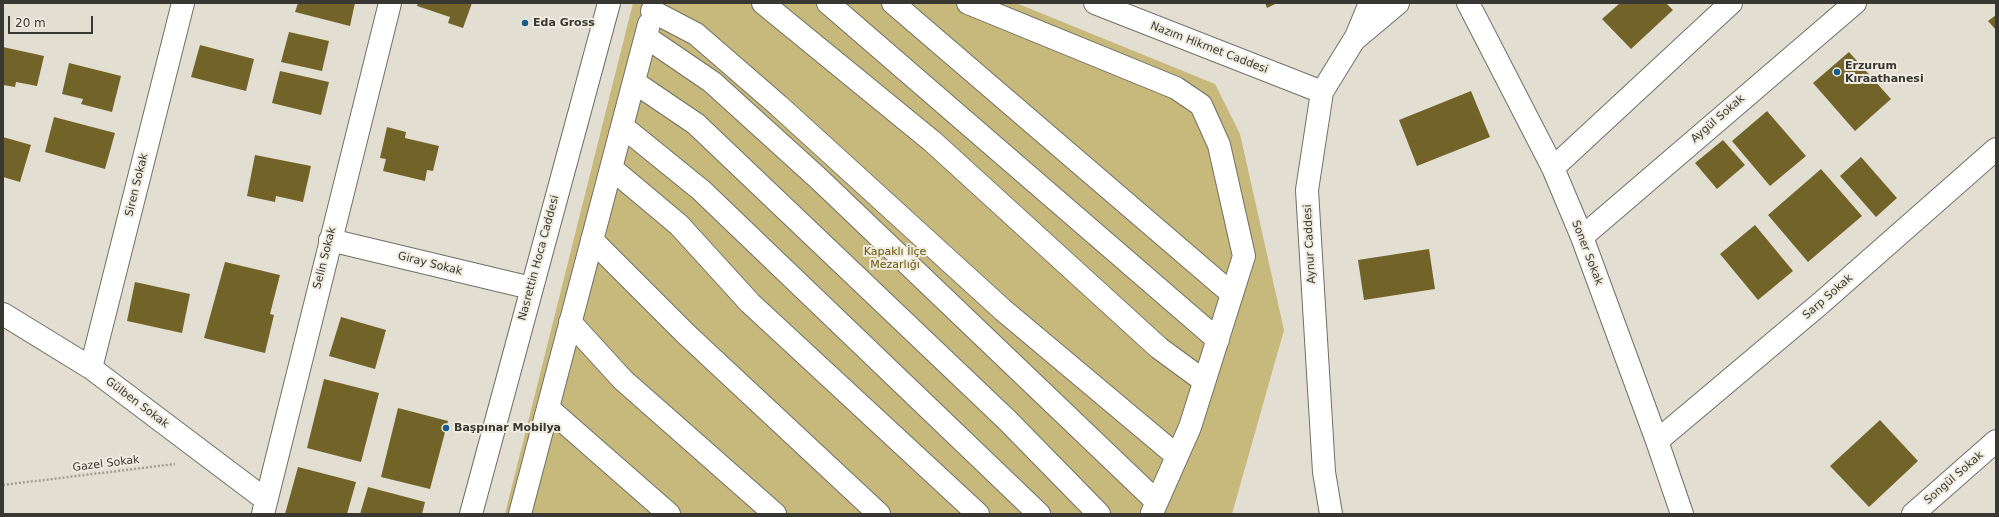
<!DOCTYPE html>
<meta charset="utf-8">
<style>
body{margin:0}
#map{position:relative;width:1999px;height:517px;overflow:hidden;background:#e2dfd2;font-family:"DejaVu Sans",sans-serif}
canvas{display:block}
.frame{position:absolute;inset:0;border:4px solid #383732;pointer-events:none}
.scale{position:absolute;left:8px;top:16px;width:85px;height:18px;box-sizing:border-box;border:2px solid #383732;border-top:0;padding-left:5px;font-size:12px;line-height:14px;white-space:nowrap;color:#383732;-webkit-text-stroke:3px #efecdf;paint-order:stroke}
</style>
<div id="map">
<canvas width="1999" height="517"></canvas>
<div class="frame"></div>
<div class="scale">20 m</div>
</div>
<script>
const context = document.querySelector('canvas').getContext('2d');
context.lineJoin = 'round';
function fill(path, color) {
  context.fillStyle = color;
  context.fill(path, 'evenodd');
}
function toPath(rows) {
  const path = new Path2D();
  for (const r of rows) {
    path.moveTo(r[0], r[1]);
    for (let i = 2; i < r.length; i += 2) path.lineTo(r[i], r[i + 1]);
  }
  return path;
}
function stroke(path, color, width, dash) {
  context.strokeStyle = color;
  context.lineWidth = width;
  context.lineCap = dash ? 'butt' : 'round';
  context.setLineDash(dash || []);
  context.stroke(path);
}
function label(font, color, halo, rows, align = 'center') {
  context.font = font + ' "DejaVu Sans",sans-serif';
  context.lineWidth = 4;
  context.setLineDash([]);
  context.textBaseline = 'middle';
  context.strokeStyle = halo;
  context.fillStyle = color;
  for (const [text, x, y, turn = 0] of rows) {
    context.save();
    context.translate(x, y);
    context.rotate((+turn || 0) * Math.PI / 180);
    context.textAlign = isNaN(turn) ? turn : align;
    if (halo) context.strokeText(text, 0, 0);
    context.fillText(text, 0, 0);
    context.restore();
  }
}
fill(toPath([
 [633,3,1016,3,1215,84,1240,134,1284,330,1232,514,505,514]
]), '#c7b87c');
fill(toPath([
 [298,3,355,3,350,26,295,12],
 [418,3,472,3,463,28,448,23,450,17,417,6],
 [1265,3,1277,3,1267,8],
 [1620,3,1666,3,1673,10,1631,49,1602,19],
 [1996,15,1996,30,1988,21],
 [289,32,329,41,322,71,281,62],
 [200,45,254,59,246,91,191,77],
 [3,47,44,56,37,86,16,82,15,87,3,85],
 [1849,52,1891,99,1855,131,1813,83],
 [69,63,121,76,112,112,81,104,83,99,62,94],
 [280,71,329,82,321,115,272,103],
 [1471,91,1490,137,1417,166,1399,120],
 [1767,111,1806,156,1770,186,1732,141],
 [54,117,115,133,105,169,45,152],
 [387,127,406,132,405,138,439,146,433,171,427,170,425,181,383,171,386,159,380,158],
 [3,137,31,145,20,182,3,177],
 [1723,140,1745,165,1717,189,1695,163],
 [255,155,311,166,303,202,276,196,275,202,247,196],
 [1861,157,1897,198,1876,217,1840,176],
 [1821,169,1862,216,1808,262,1768,215],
 [1755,225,1793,271,1758,300,1720,254],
 [1429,249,1435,289,1364,300,1358,260],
 [225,262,280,275,270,314,274,315,265,353,204,338],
 [135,282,190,294,182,333,127,321],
 [341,317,386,330,375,369,329,356],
 [324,379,379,393,361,462,307,448],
 [398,408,448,421,430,489,381,477],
 [1880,420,1918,461,1869,507,1830,466],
 [298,467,356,482,347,514,285,514],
 [368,487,425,502,422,514,360,514]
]), '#726428');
const minor = toPath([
 [763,3,933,142,1159,348,1204,381],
 [828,3,1218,340],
 [893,3,1232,294],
 [968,3,1176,88,1201,105,1219,145,1244,256,1190,427,1152,513],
 [1095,3,1322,92],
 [1468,3,1553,168,1582,237,1657,441,1682,514],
 [652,11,696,34,779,106,1003,310,1177,456],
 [646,37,712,82,819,179,1157,502],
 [1356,37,1370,3],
 [634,82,696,124,1007,420,1099,514],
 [622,126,701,190,1039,514],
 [611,168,679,225,750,303,978,514],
 [1553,168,1731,3],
 [1582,237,1855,3],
 [330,240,531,288],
 [592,240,686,334,879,514],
 [3,314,91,368,266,500],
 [570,322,623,380,775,514],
 [91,368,183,3],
 [548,408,669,514],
 [1657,441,1821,303,1996,149],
 [263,514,390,3],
 [471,514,609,3],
 [520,514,649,24],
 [1331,514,1324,472,1307,190,1322,92,1354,40,1398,3],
 [1913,514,1996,441]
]);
stroke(minor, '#726f64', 24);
stroke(toPath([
 [3,485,175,464]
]), '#a19f95', 2.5, [2, 2]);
stroke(minor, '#fff', 22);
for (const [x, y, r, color] of [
 [525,23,4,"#145d91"],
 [1837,72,4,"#145d91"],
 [446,428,4,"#145d91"]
]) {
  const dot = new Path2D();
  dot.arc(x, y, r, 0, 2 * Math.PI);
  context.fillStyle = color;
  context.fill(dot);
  stroke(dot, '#efecdf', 1.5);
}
label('bold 11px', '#383732', '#efecdf', [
 ["Eda Gross",533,23],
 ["Erzurum",1845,66],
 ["Kıraathanesi",1845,79],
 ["Başpınar Mobilya",454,428]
], 'left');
label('11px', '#383732', '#efecdf', [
 ["Nazım Hikmet Caddesi",1209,48,21],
 ["Aygül Sokak",1718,119,-41],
 ["Siren Sokak",137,185,-76],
 ["Aynur Caddesi",1310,244,-93],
 ["Soner Sokak",1587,253,69],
 ["Selin Sokak",325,258,-76],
 ["Nasrettin Hoca Caddesi",539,258,-75],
 ["Giray Sokak",430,264,14],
 ["Sarp Sokak",1828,297,-41],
 ["Gülben Sokak",137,403,37],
 ["Gazel Sokak",106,464,-7],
 ["Songül Sokak",1954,478,-41]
]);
label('11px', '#67570e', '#efecdf', [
 ["Kapaklı İlçe",895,252],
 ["Mezarlığı",895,265]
]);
</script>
